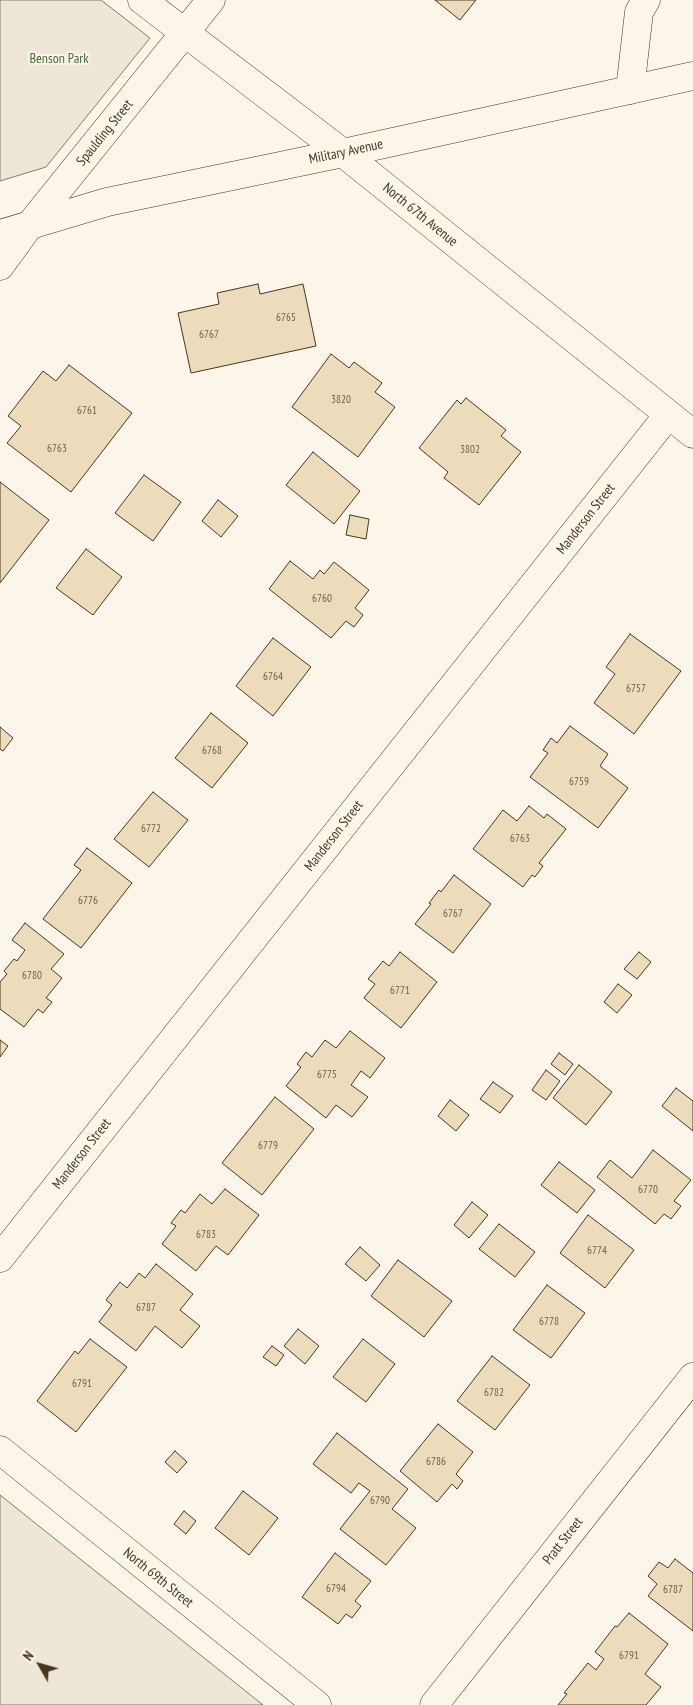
<!DOCTYPE html>
<style>
body{margin:0}
#map{position:relative;width:693px;height:1705px;overflow:hidden;background:#fbf6e9;font-family:"PT Sans Narrow",sans-serif}
canvas{display:block}
.north{position:absolute;left:15px;top:1640px;width:50px;height:50px;-webkit-text-stroke:4px #fbf6e9;paint-order:stroke;rotate:308deg;font-size:14px;font-weight:700;line-height:20px;text-align:center;color:#4a3520}
.north::after{content:'';display:block;margin:auto;width:18px;height:22px;background:#4a3520;clip-path:polygon(50% 0,100% 100%,50% 72%,0 100%)}
</style>
<div id="map">
<canvas width="693" height="1705"></canvas>
<div class="north">N</div>
</div>
<script>
const context = document.querySelector('canvas').getContext('2d');
context.lineJoin = 'round';
function fill(path, color) {
  context.fillStyle = color;
  context.fill(path, 'evenodd');
}
function toPath(rows) {
  const path = new Path2D();
  for (const r of rows) {
    path.moveTo(r[0], r[1]);
    for (let i = 2; i < r.length; i += 2) path.lineTo(r[i], r[i + 1]);
  }
  return path;
}
function stroke(path, color, width, dash) {
  context.strokeStyle = color;
  context.lineWidth = width;
  context.lineCap = dash ? 'butt' : 'round';
  context.setLineDash(dash || []);
  context.stroke(path);
}
function label(font, color, halo, rows, align = 'center') {
  context.font = font + ' "PT Sans Narrow",sans-serif';
  context.lineWidth = 4;
  context.setLineDash([]);
  context.textBaseline = 'middle';
  context.strokeStyle = halo;
  context.fillStyle = color;
  for (const [text, x, y, turn = 0] of rows) {
    context.save();
    context.translate(x, y);
    context.rotate((+turn || 0) * Math.PI / 180);
    context.textAlign = isNaN(turn) ? turn : align;
    if (halo) context.strokeText(text, 0, 0);
    context.fillText(text, 0, 0);
    context.restore();
  }
}
const green = toPath([
 [0,0,101,0,150,38,46,167,0,181,0,0],
 [0,1495,263,1705,0,1705,0,1495]
]);
fill(green, '#ede6d9');
stroke(green, '#887966', 1);
const building = toPath([
 [435,0,476,0,460,20,435,0],
 [258,284,260,294,303,284,316,346,191,373,178,313,219,304,217,293,258,284],
 [331,354,349,368,354,362,382,383,375,392,395,407,358,457,292,407,331,354],
 [69,365,132,413,71,492,7,443,21,426,8,416,43,371,56,381,69,365],
 [466,398,506,430,501,436,521,452,479,505,444,478,448,472,419,448,457,400,461,404,466,398],
 [313,452,360,491,334,524,286,485,313,452],
 [144,475,181,502,153,541,115,513,144,475],
 [0,482,49,520,0,583,0,482],
 [218,500,238,516,221,537,202,521,218,500],
 [350,515,369,519,366,539,346,535,350,515],
 [86,549,122,577,93,615,56,588,86,549],
 [290,561,313,579,320,570,324,574,334,562,369,590,355,608,363,615,354,627,346,621,331,638,269,589,290,561],
 [630,634,681,671,634,734,594,703,615,674,606,667,630,634],
 [273,638,311,667,273,716,236,686,273,638],
 [211,713,248,743,212,788,175,758,211,713],
 [570,726,608,754,600,766,628,788,598,828,530,777,548,753,543,750,551,738,557,743,570,726],
 [0,727,13,738,3,751,0,749,0,727],
 [153,792,188,820,149,867,114,839,153,792],
 [529,806,544,818,547,814,566,829,539,863,543,866,535,877,532,875,523,887,473,849,503,810,517,821,529,806],
 [87,848,132,883,81,948,43,919,81,870,74,865,87,848],
 [454,875,491,904,453,953,415,924,431,904,429,903,439,890,441,892,454,875],
 [25,923,64,954,51,969,62,978,46,998,52,1002,43,1013,38,1009,24,1027,0,1009,0,982,7,974,4,971,14,959,17,961,25,950,12,940,25,923],
 [400,952,437,982,401,1028,364,998,375,984,368,979,383,961,389,966,400,952],
 [639,952,651,962,637,979,624,969,639,952],
 [618,984,632,995,617,1013,604,1002,618,984],
 [350,1031,385,1058,370,1078,361,1071,351,1085,368,1097,352,1117,336,1105,326,1118,286,1086,301,1067,297,1064,306,1052,312,1057,325,1040,336,1048,350,1031],
 [0,1040,8,1046,0,1057,0,1040],
 [559,1053,573,1064,565,1075,551,1064,559,1053],
 [579,1065,612,1092,586,1125,553,1098,579,1065],
 [546,1070,560,1081,546,1100,532,1090,546,1070],
 [493,1082,513,1096,500,1113,480,1099,493,1082],
 [676,1088,693,1101,693,1131,662,1106,676,1088],
 [275,1097,314,1129,262,1195,222,1163,275,1097],
 [450,1100,469,1115,456,1131,438,1116,450,1100],
 [653,1150,691,1180,674,1201,681,1206,671,1219,664,1214,655,1224,597,1177,610,1160,632,1178,653,1150],
 [559,1162,595,1190,577,1213,541,1185,559,1162],
 [225,1189,259,1215,228,1255,216,1246,196,1271,162,1244,176,1226,171,1223,181,1210,185,1213,200,1194,212,1204,225,1189],
 [472,1202,488,1215,469,1238,454,1225,472,1202],
 [588,1215,634,1250,605,1288,560,1253,588,1215],
 [499,1224,535,1252,515,1277,479,1249,499,1224],
 [360,1247,380,1265,366,1281,345,1264,360,1247],
 [398,1260,452,1301,424,1337,371,1296,398,1260],
 [156,1264,193,1294,180,1310,200,1326,182,1348,155,1326,136,1351,99,1322,112,1305,106,1300,120,1282,127,1288,139,1273,145,1278,156,1264],
 [547,1285,585,1313,551,1358,513,1330,547,1285],
 [298,1329,319,1346,305,1364,284,1346,298,1329],
 [90,1339,127,1367,76,1432,37,1401,75,1351,78,1354,90,1339],
 [363,1339,395,1364,366,1402,333,1377,363,1339],
 [272,1346,284,1355,276,1366,263,1357,272,1346],
 [492,1356,530,1385,495,1430,457,1401,492,1356],
 [438,1424,473,1452,456,1474,463,1481,457,1489,452,1484,437,1502,400,1471,438,1424],
 [337,1433,408,1489,392,1509,416,1528,386,1565,340,1529,370,1491,359,1483,351,1493,313,1464,337,1433],
 [175,1451,187,1462,177,1473,165,1462,175,1451],
 [243,1491,278,1518,249,1555,215,1528,243,1491],
 [184,1511,196,1521,186,1534,174,1524,184,1511],
 [335,1553,371,1581,355,1601,361,1606,352,1618,346,1614,338,1624,302,1597,335,1553],
 [675,1559,693,1573,693,1631,648,1596,657,1584,648,1576,659,1562,668,1568,675,1559],
 [629,1613,668,1644,645,1674,661,1687,646,1705,558,1705,567,1694,564,1693,588,1663,596,1670,604,1659,595,1652,615,1626,617,1627,629,1613]
]);
fill(building, '#ecdcbc');
stroke(building, '#4a3520', 1);
const minor = toPath([
 [142,0,343,153,693,434],
 [630,90,639,12,646,0],
 [0,266,29,226,211,0],
 [0,1258,668,415],
 [0,1450,317,1705],
 [434,1705,693,1377]
]);
const major = toPath([
 [0,234,107,202,343,153,693,76]
]);
stroke(minor, '#4a3520', 29);
stroke(major, '#4a3520', 29);
stroke(minor, '#fbf6e9', 28);
stroke(major, '#fbf6e9', 28);
label('11px', '#725f47', null, [
 ["6765",286,318],
 ["6767",209,335],
 ["3820",341,400],
 ["6761",87,411],
 ["6763",57,449],
 ["3802",470,450],
 ["6760",322,599],
 ["6764",273,677],
 ["6757",636,689],
 ["6768",212,751],
 ["6759",579,782],
 ["6772",151,829],
 ["6763",520,839],
 ["6776",88,901],
 ["6767",453,914],
 ["6780",32,976],
 ["6771",400,991],
 ["6775",327,1075],
 ["6779",268,1146],
 ["6770",648,1190],
 ["6783",206,1235],
 ["6774",597,1251],
 ["6787",146,1308],
 ["6778",549,1322],
 ["6791",82,1384],
 ["6782",494,1393],
 ["6786",436,1462],
 ["6790",380,1501],
 ["6794",336,1589],
 ["6787",673,1590],
 ["6791",629,1656]
]);
label('14px', '#436837', '#fbf6e9', [
 ["Benson Park",59,59]
]);
label('14px', '#4a3520', '#fbf6e9', [
 ["Spaulding Street",105,133,-51],
 ["Military Avenue",346,152,-12],
 ["North 67th Avenue",420,215,39],
 ["Manderson Street",586,519,-52],
 ["Manderson Street",334,836,-52],
 ["Manderson Street",82,1154,-52],
 ["Pratt Street",563,1541,-52],
 ["North 69th Street",158,1578,39]
]);
</script>
